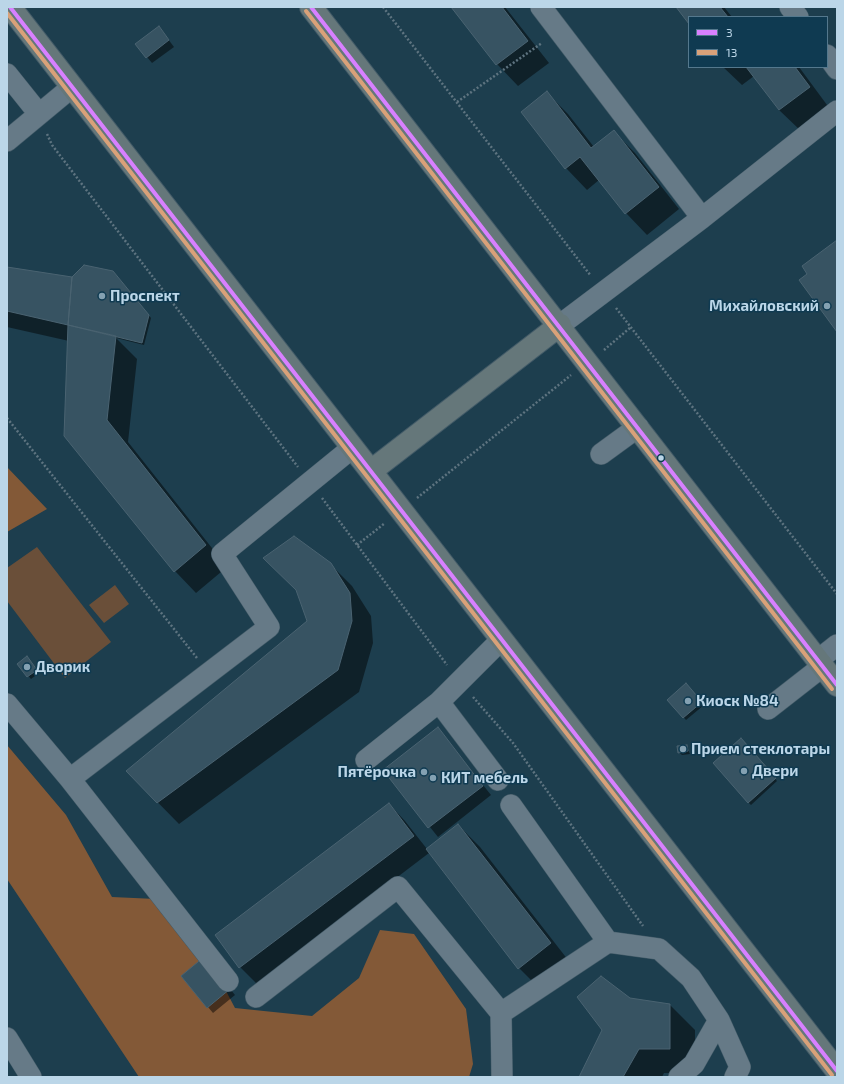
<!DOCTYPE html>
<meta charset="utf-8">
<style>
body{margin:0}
#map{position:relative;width:844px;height:1084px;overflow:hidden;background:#1d3e4e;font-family:"Exo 2",sans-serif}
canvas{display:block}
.frame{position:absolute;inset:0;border:8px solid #bbd6e8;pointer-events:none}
.legend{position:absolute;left:688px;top:16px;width:140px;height:52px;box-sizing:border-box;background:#0f3a51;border:1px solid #54788d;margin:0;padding:5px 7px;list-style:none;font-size:12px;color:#bbd6e8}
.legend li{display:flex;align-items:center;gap:8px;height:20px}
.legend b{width:20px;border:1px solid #54788d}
</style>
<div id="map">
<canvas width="844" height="1084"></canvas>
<div class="frame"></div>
<ul class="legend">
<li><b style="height:5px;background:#d880ff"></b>3</li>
<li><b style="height:5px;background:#d9a179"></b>13</li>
</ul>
</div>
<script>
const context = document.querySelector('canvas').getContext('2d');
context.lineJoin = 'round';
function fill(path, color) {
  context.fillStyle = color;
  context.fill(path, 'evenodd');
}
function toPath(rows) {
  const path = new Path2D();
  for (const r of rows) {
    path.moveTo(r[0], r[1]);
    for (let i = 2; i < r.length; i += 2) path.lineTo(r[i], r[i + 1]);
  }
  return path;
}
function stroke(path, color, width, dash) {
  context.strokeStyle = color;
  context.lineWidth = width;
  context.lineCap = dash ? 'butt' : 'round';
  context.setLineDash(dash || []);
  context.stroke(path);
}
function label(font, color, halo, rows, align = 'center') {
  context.font = font + ' "Exo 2",sans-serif';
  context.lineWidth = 3;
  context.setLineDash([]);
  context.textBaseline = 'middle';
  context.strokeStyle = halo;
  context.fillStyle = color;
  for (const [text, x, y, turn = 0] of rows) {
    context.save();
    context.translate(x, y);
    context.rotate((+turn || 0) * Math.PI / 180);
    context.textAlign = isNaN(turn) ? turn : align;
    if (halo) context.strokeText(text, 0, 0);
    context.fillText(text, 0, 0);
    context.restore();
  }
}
fill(toPath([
 [37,547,111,642,65,678,7,601,7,568],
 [115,585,129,604,104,623,89,605]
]), '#6a4f39');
fill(toPath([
 [7,467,47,509,7,532],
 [7,745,66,815,112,897,178,900,235,1008,312,1016,359,978,380,930,414,934,466,1009,473,1064,469,1077,139,1077,7,879]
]), '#835937');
fill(toPath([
 [452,7,505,7,549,63,518,86,497,64],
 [677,7,724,7,732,17,689,17,689,23],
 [159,27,174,47,152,63,147,57],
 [723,67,799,67,830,109,801,131,779,110,754,76,742,85],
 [547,93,568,114,594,147,614,132,635,153,679,209,647,235,626,213,599,180,587,190,566,168],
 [7,268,73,278,115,274,151,318,144,345,116,338,137,359,128,442,227,567,196,593,175,571,69,341,7,327],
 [330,564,352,586,371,616,373,643,359,692,179,824,127,771,309,621],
 [29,660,39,673,31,679,18,664],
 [688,687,704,705,686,720,668,700],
 [438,729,491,795,438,837,384,770],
 [743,742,777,781,751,805,748,802],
 [686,746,690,754,682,755,679,752],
 [389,804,405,821,427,849,458,825,480,847,572,965,540,989,519,968,429,853,257,984,240,967,216,936],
 [210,964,235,995,213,1013,208,1007],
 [630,999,670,1005,695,1030,695,1074,664,1073,662,1077,580,1077]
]), '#0007');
const building = toPath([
 [451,7,502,7,528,41,496,65,451,7],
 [676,7,720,7,728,17,689,17,689,24,676,7],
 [159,26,169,40,146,58,135,44,159,26],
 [746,67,795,67,810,87,779,110,746,67],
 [547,91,591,148,614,130,659,187,625,214,580,157,565,169,521,112,547,91],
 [837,240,837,332,799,280,807,274,802,266,837,240],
 [84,265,113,271,149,315,142,343,68,325,72,277,84,265],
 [7,267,72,277,68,325,7,311,7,267],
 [68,325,116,336,107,420,206,545,174,572,64,436,68,325],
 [294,536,331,563,350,593,352,621,338,670,157,803,126,771,307,621,296,590,263,558,294,536],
 [27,656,37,670,27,677,17,664,27,656],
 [686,683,702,702,683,718,667,700,686,683],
 [438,727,483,786,428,828,383,770,438,727],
 [741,738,776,778,748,803,713,763,741,738],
 [687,745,688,751,678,753,677,746,687,745],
 [389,803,414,836,239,968,215,935,389,803],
 [458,824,551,943,518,969,426,849,458,824],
 [204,957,230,989,207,1008,181,976,204,957],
 [601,976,630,998,670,1004,670,1049,639,1049,623,1077,579,1077,602,1030,577,997,601,976]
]);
fill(building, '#375362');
stroke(building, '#4a6371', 1);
const minor = toPath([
 [541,7,702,218],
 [790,7,798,17],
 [827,55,837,69],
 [7,74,39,114],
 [7,141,72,87],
 [560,325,702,218,837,111],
 [601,454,638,427],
 [818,660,837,645],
 [7,704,70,779,269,627,222,554,352,448],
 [768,709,823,666],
 [366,760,439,702],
 [70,779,228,981],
 [498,780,439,702,501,640],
 [608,942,659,949,691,978,719,1020,694,1064,679,1077],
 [256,997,398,887,501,1013,502,1077],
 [501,1013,608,942,511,805],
 [719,1020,740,1067,735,1077],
 [7,1038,31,1077]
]);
const major = toPath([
 [10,7,837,1071],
 [311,7,837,685],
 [371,471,560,325]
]);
stroke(minor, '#435b68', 22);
stroke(major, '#435b68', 24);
stroke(toPath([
 [383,7,591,276],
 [457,102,542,43],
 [47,134,52,145,298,467],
 [616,308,837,594],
 [604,350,631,327],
 [7,418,197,658],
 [322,498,447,665],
 [417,498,571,375],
 [357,545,385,523],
 [473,697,513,743,643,926]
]), '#5e7480', 2.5, [2, 2]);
stroke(minor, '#667a87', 21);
stroke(major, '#65777a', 22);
stroke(toPath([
 [10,7,837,1071],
 [311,7,837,685]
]), '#d880ff', 4);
stroke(toPath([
 [306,11,832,689],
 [7,13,832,1075]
]), '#d9a179', 4);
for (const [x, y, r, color] of [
 [102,296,4,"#84a1b2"],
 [827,306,4,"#84a1b2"],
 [661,458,3.5,"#bbd6e8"],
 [27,667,4,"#84a1b2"],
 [688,701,4,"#84a1b2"],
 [683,749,4,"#84a1b2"],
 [744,771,4,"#84a1b2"],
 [424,772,4,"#84a1b2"],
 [433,778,4,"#84a1b2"]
]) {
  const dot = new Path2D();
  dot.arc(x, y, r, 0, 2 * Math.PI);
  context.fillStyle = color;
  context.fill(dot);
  stroke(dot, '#0f3a51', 1.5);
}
label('bold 15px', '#bbd6e8', '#0f3a51', [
 ["Проспект",110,296],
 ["Михайловский",819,306,"right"],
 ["Дворик",35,667],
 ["Киоск №84",696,701],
 ["Прием стеклотары",691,749],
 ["Двери",752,771],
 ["Пятёрочка",416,772,"right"],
 ["КИТ мебель",441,778]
], 'left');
</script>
